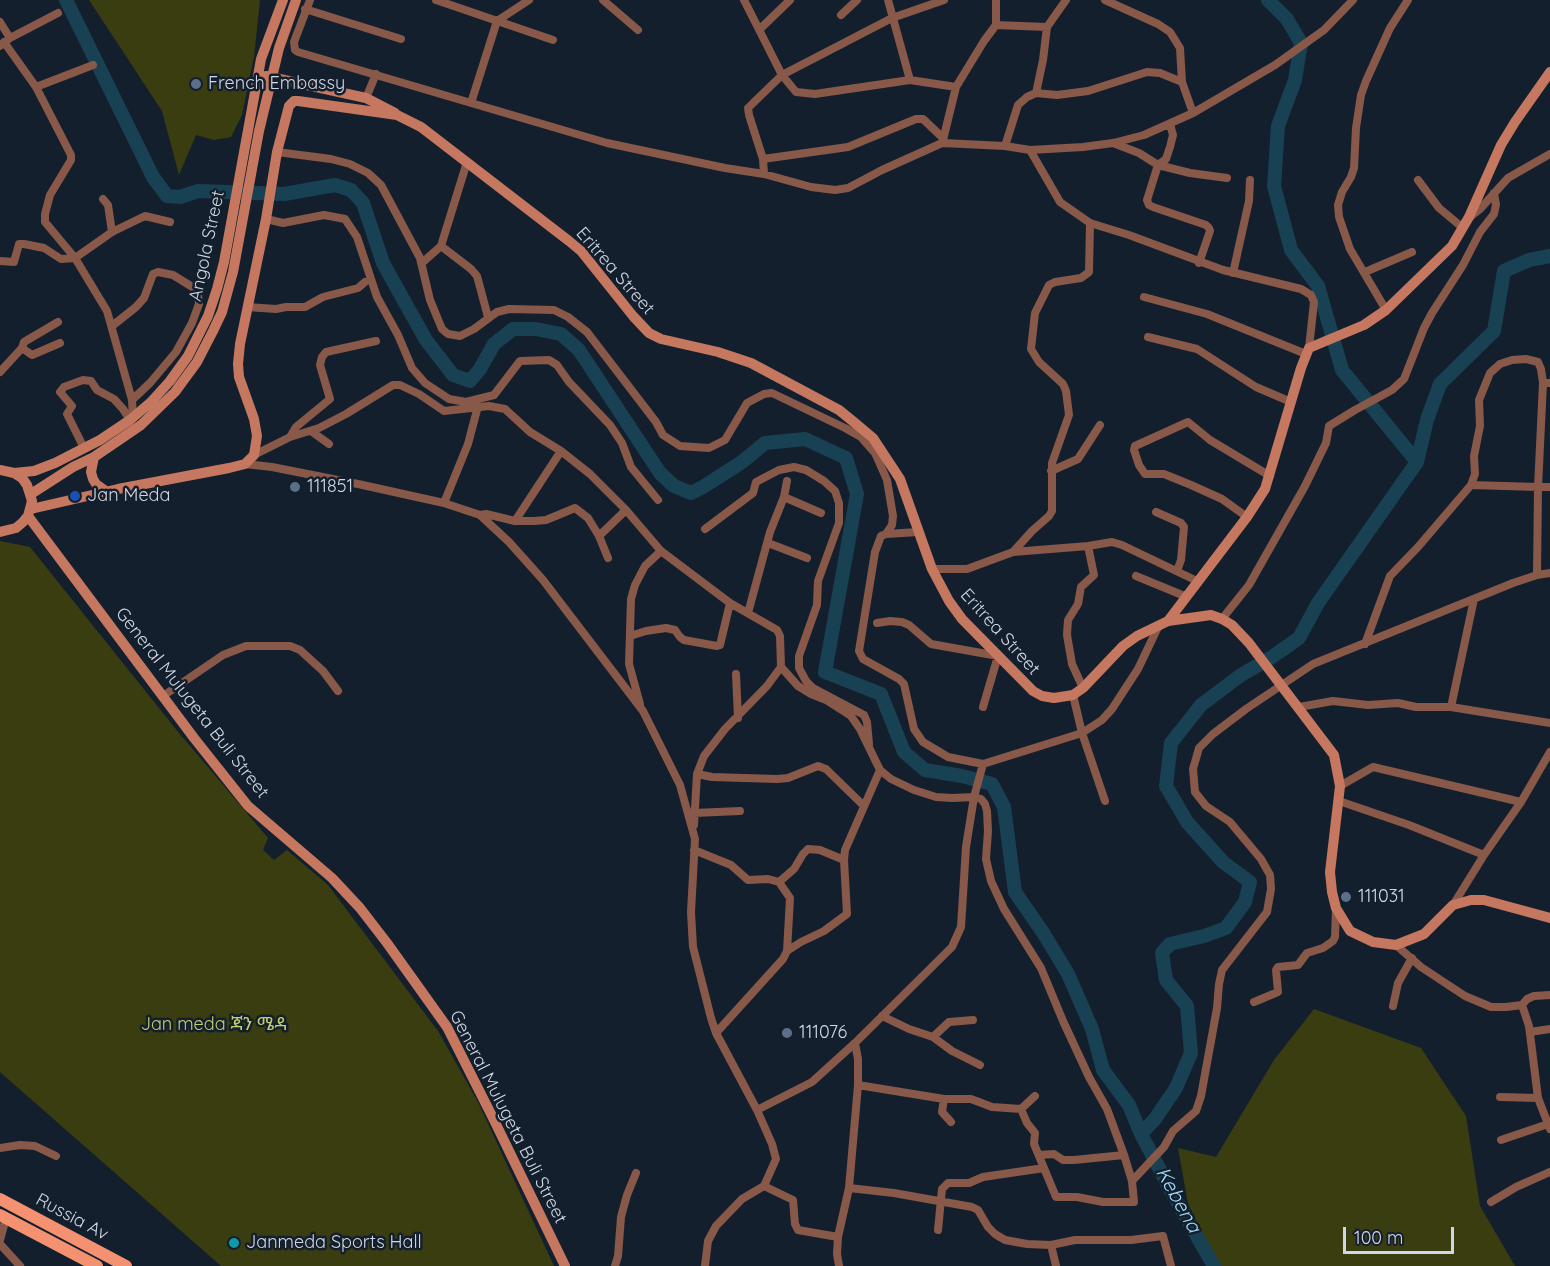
<!DOCTYPE html>
<meta charset="utf-8">
<style>
body{margin:0}
#map{position:relative;width:1550px;height:1266px;overflow:hidden;background:#141f2e;font-family:Quicksand,sans-serif}
canvas{display:block}
.scale{position:absolute;left:1343px;top:1227px;width:111px;height:27px;box-sizing:border-box;border:3px solid #d0d7e2;border-top:0;padding-left:8px;font-size:18px;line-height:21px;white-space:nowrap;color:#d0d7e2;-webkit-text-stroke:4px #141f2e;paint-order:stroke}
</style>
<div id="map">
<canvas width="1550" height="1266"></canvas>
<div class="scale">100 m</div>
</div>
<script>
const context = document.querySelector('canvas').getContext('2d');
context.lineJoin = 'round';
function fill(path, color) {
  context.fillStyle = color;
  context.fill(path, 'evenodd');
}
function toPath(rows) {
  const path = new Path2D();
  for (const r of rows) {
    path.moveTo(r[0], r[1]);
    for (let i = 2; i < r.length; i += 2) path.lineTo(r[i], r[i + 1]);
  }
  return path;
}
function stroke(path, color, width, dash) {
  context.strokeStyle = color;
  context.lineWidth = width;
  context.lineCap = dash ? 'butt' : 'round';
  context.setLineDash(dash || []);
  context.stroke(path);
}
function label(font, color, halo, rows, align = 'center') {
  context.font = font + ' Quicksand,"Noto Sans Ethiopic",sans-serif';
  context.lineWidth = 5;
  context.setLineDash([]);
  context.textBaseline = 'middle';
  context.strokeStyle = halo;
  context.fillStyle = color;
  for (const [text, x, y, turn = 0] of rows) {
    context.save();
    context.translate(x, y);
    context.rotate((+turn || 0) * Math.PI / 180);
    context.textAlign = isNaN(turn) ? turn : align;
    if (halo) context.strokeText(text, 0, 0);
    context.fillText(text, 0, 0);
    context.restore();
  }
}
fill(toPath([
 [89,0,260,0,254,57,242,115,231,137,214,140,196,135,179,175,162,111],
 [0,541,30,547,179,733,268,838,263,850,274,860,287,850,328,885,438,1031,478,1102,554,1266,221,1266,0,1072],
 [1314,1009,1421,1048,1466,1116,1480,1206,1515,1266,1219,1266,1188,1204,1178,1148,1216,1157,1274,1060]
]), '#393d10');
stroke(toPath([
 [66,0,153,177,167,196,180,197,198,191,284,194,335,185,351,190,363,203,383,263,408,308,426,340,453,375,470,381,480,369,494,344,513,329,536,329,561,334,579,350,660,473,674,486,691,493,703,487,742,462,765,443,805,439,846,458,857,494,825,672,881,694,904,752,925,770,962,776,992,784,1004,807,1015,892,1044,934,1068,974,1092,1029,1103,1070,1129,1105,1141,1134,1170,1189,1214,1266],
 [1268,0,1287,19,1301,43,1295,80,1278,126,1274,186,1291,250,1318,286,1342,370,1417,462],
 [1141,1134,1155,1119,1176,1088,1191,1053,1187,1006,1166,980,1162,953,1170,944,1204,936,1226,928,1245,902,1250,882,1223,862,1187,822,1166,786,1171,743,1201,705,1241,675,1272,657,1299,638,1318,603,1417,462,1427,420,1440,384,1494,331,1504,271,1529,260,1550,256]
]), '#184154', 14);
stroke(toPath([
 [310,0,294,42,295,50,298,52,607,143,725,168,764,174,811,187,835,190,848,188,882,170,942,143,1005,146,1030,150,1060,202,1090,223,1129,235,1223,270,1301,289,1311,295,1314,302,1309,348],
 [436,0,553,40],
 [603,0,638,30],
 [744,0,782,75,796,92,815,94,910,80,956,87],
 [888,0,910,80],
 [996,0,996,25],
 [305,9,401,39],
 [841,15,857,0],
 [0,22,10,38],
 [760,29,790,0],
 [4,42,36,87,71,155,71,160,50,195,45,214,45,222,75,258,107,311,132,400,133,418],
 [0,46,10,38,58,13],
 [36,87,93,65],
 [1036,93,1043,60,1047,27,1066,0],
 [366,98,376,74],
 [471,103,497,21,529,0],
 [1193,113,1275,65,1324,30,1353,0],
 [1170,124,1173,135,1170,147,1166,159,1158,165,1147,200,1149,205,1153,207,1206,225,1209,228,1210,231,1199,263],
 [943,140,956,87,984,41,996,25,1047,27],
 [1113,143,1139,153,1158,165,1190,173,1227,178],
 [1005,146,1018,105,1027,97,1036,93,1057,95,1088,91,1147,72,1160,73,1182,82],
 [1030,150,1083,147,1113,143,1144,135,1193,113,1182,82,1180,48,1170,32,1158,24,1105,0],
 [277,152,331,159,350,164,368,173,381,185,420,258,430,300,442,329,448,334,460,336,474,329,497,312,509,309,554,310,568,317,587,332,656,422,663,435,680,446,709,448,725,440,747,403,764,394,772,393,845,428,861,437,875,453,887,480,893,516,892,525,886,534],
 [763,159,848,147,916,119,923,119,943,138],
 [764,174,763,159,749,115,748,108,782,75,892,18,944,0],
 [1418,180,1439,208,1463,228],
 [103,199,108,205,112,232],
 [1471,216,1480,209,1508,178,1550,154],
 [266,219,283,223,324,215,345,219,357,237,377,297,398,335,412,368,425,383,449,399,466,402,494,395,520,361,549,360,557,365,569,382,610,425,622,443,631,467,658,500],
 [441,246,471,269,477,276,488,317],
 [75,258,112,232,145,216,170,222],
 [0,261,14,262,19,244,24,244,44,248,61,259,75,258],
 [423,262,441,246,467,162],
 [1365,272,1412,252],
 [1233,273,1249,201,1250,180],
 [1144,297,1207,314,1306,354],
 [247,307,276,309,286,307,305,307,323,297,358,288,365,282],
 [1386,310,1350,249,1339,217,1338,205,1342,192,1351,177,1354,168,1356,128,1361,95,1366,81,1390,28,1408,0],
 [112,326,136,307,144,298,153,274,158,272,173,275,194,288,198,295,199,304,192,323,176,352,150,383,132,400],
 [1148,337,1197,349,1256,387,1291,402],
 [22,348,24,342,58,322],
 [0,372,22,348,32,355,60,343],
 [1550,383,1543,383,1538,487,1550,487],
 [311,431,329,444],
 [290,437,296,427,330,399,320,365,322,357,326,352,376,341],
 [84,448,67,414,72,406,60,392,64,387,83,380,91,381,97,390,114,399,123,409,130,420],
 [254,455,290,437,319,428,346,414,393,385,400,385,419,394,444,411,489,406,505,409,530,432,561,451,590,474,626,510,661,551,730,603,777,630,780,636,781,667,767,686,725,729,704,756,697,774,694,825],
 [245,464,272,467,358,484,444,503,480,515,509,542,543,580,643,711,680,785,695,839,691,912,693,947,711,1018,716,1033,757,1110,772,1144,776,1159,764,1186,742,1199,716,1226,708,1241,705,1266],
 [1051,471,1078,459,1100,425],
 [1471,485,1475,474,1474,456,1480,426,1479,400,1490,373,1500,364,1512,360,1526,359,1538,362,1541,369,1543,383],
 [784,497,821,513],
 [444,503,468,444,478,406],
 [1156,512,1181,523,1184,527,1181,560,1177,571],
 [480,515,486,514,515,521,534,521,546,520,575,508,588,518,599,536,608,558],
 [1247,517,1222,499,1191,485,1164,474,1145,474,1139,465,1134,450,1135,446,1188,422,1210,440,1270,476],
 [515,521,561,451],
 [705,529,753,493,756,482,779,470,794,467,806,470,824,481,835,491,839,503,839,523,818,581,817,605,799,656,799,668,806,681,813,688,864,715,867,722,869,744],
 [918,532,886,534,881,536,875,552,859,651,863,659,899,679,904,684,914,729,923,742,948,757,983,764,1082,733,1102,720,1112,709,1138,669,1159,625],
 [599,536,626,510],
 [768,543,807,558],
 [1013,552,1032,531,1049,516,1052,511,1052,463,1069,415,1066,391,1063,384,1039,362,1031,349,1035,313,1049,285,1055,282,1081,278,1089,272,1090,223],
 [932,569,967,569,1013,552,1088,546],
 [1136,576,1187,597],
 [748,613,770,532,784,497,787,481],
 [1222,619,1249,585,1305,486,1326,443,1329,426,1355,410,1392,390,1404,379,1424,328,1432,313,1463,265,1480,232,1494,214,1496,205,1494,193],
 [877,623,890,621,902,622,909,625,931,644,998,656,983,707],
 [630,636,646,631,666,628,675,630,680,637,684,640,717,646,720,645,730,603],
 [1365,644,1390,576,1418,547,1471,485,1538,487,1537,575],
 [781,667,798,686,811,694,826,700,851,716,860,729,880,770,891,779,914,790,936,797,952,798,974,797,981,799,985,804,987,811,988,831,986,859,991,881,1004,909,1041,968,1063,1021,1089,1077,1107,1109,1124,1155],
 [736,674,738,718],
 [1083,688,1072,664,1067,635,1068,620,1078,604,1081,587,1094,575,1088,546,1112,542,1122,545,1197,581],
 [1073,695,1082,733,1105,801],
 [163,696,223,655,246,646,290,646,300,650,323,671,338,691],
 [640,704,629,664,631,599,635,585,645,566,661,551],
 [1299,707,1333,701,1368,705,1398,703,1416,707,1451,707,1550,723],
 [1451,707,1474,599],
 [697,774,712,777,777,779,788,778,818,766,826,769,864,806],
 [1340,786,1373,767,1521,802],
 [1339,801,1409,825,1484,855],
 [694,813,740,811],
 [694,850,731,865,748,880,768,879,779,882,790,898,787,951],
 [779,882,794,869,803,854,808,849,820,850,844,860],
 [1453,905,1484,855,1521,802,1550,752],
 [1396,945,1421,967,1465,996,1491,1007,1506,1007,1522,1005,1527,999,1534,996,1550,995],
 [1254,1002,1278,992,1276,970,1278,967,1298,965,1307,953,1323,948,1333,941,1335,937,1336,909],
 [1522,1005,1529,1026,1538,1098,1550,1129],
 [1393,1006,1398,983,1412,958],
 [882,1016,909,1029,933,1037,952,1051,980,1065],
 [1530,1032,1550,1029],
 [716,1033,783,959,787,951,801,942,824,931,847,914,844,860,845,850,880,770],
 [933,1037,949,1022,973,1020],
 [858,1085,944,1099,942,1112,951,1122],
 [1500,1097,1538,1098],
 [944,1099,971,1099,992,1107,1021,1109,1027,1123,1035,1133,1034,1144,1056,1197,1077,1197,1103,1202,1134,1202,1132,1181,1124,1155,1074,1160,1063,1160,1054,1154,1039,1155],
 [1021,1109,1035,1096],
 [757,1110,812,1082,855,1043,952,947,961,927,966,847,974,797,983,764],
 [1501,1140,1548,1124],
 [0,1148,20,1145,35,1146,56,1156],
 [1132,1181,1164,1147,1173,1131,1196,1111,1201,1096,1217,1008,1219,984,1222,970,1267,912,1271,889,1270,875,1261,859,1230,822,1206,806,1195,792,1193,769,1199,748,1213,734,1246,709,1313,664,1513,583,1537,575,1550,573],
 [764,1186,793,1200,795,1224,798,1230,838,1237],
 [849,1188,894,1193,972,1207,978,1210,988,1227,995,1234,1005,1240,1027,1244,1051,1245,1075,1240,1131,1240,1163,1236,1171,1266],
 [1491,1202,1516,1187,1550,1172],
 [938,1230,942,1189,948,1183,969,1183,983,1177,1044,1168],
 [0,1240,6,1218],
 [0,1244,20,1266],
 [1051,1245,1056,1266],
 [615,1266,618,1256,621,1217,627,1195,636,1173],
 [839,1266,837,1254,838,1237,849,1188,858,1085,858,1059,855,1043]
]), '#885849', 8);
stroke(toPath([
 [266,76,366,98,395,113],
 [94,457,91,472,93,479,96,484,107,492],
 [0,470,14,473,22,478,27,485,32,501,28,516,23,522,16,528,0,532],
 [14,473,34,471,55,463,100,440,130,420,151,402,170,381,188,356,208,316,217,289,224,262,261,59,283,0],
 [31,494,73,467,94,457,141,425,175,392,197,362,213,331,222,312,233,272,259,131,279,48,296,0],
 [31,509,118,489,229,468,245,464,254,455,257,436,254,419,239,377,238,364,240,344,266,219,277,152,289,106,294,101,298,101,397,115,421,127,569,241,581,251,633,316,649,333,661,339,718,352,751,363,839,410,855,423,873,438,900,479,932,569,949,601,962,619,1033,691,1042,696,1054,698,1073,695,1083,688,1123,646,1137,636,1168,621,1211,615,1222,619,1232,625,1249,643,1334,755,1340,786,1330,872,1332,892,1336,908,1350,931,1373,942,1396,945,1424,934,1453,905,1471,900,1484,900,1550,918],
 [28,516,194,738,248,806,332,878,360,908,387,943,447,1027,493,1118,565,1266],
 [1168,621,1247,517,1265,489,1301,368,1309,348,1364,325,1386,310,1452,246,1469,217,1501,145,1515,122,1550,72]
]), '#c5785f', 10);
stroke(toPath([
 [0,1199,126,1266],
 [0,1215,97,1266]
]), '#f49170', 12);
for (const [x, y, r, color] of [
 [196,84,6,"#5c6f8a"],
 [295,487,6,"#5c6f8a"],
 [75,496,6,"#1a4fb4"],
 [1346,897,6,"#5c6f8a"],
 [787,1033,6,"#5c6f8a"],
 [234,1243,6,"#0f9aa8"]
]) {
  const dot = new Path2D();
  dot.arc(x, y, r, 0, 2 * Math.PI);
  context.fillStyle = color;
  context.fill(dot);
  stroke(dot, '#141f2e', 2);
}
label('18px', '#d0d7e2', '#141f2e', [
 ["French Embassy",208,84],
 ["111851",307,487],
 ["Jan Meda",87,496],
 ["111031",1358,897],
 ["111076",799,1033],
 ["Janmeda Sports Hall",246,1243]
], 'left');
label('18px', '#d0d7e2', '#141f2e', [
 ["Angola Street",207,246,-78],
 ["Eritrea Street",615,271,49],
 ["Eritrea Street",1000,632,48],
 ["General Mulugeta Buli Street",192,703,52],
 ["General Mulugeta Buli Street",508,1117,63],
 ["Russia Av",72,1217,28]
]);
label('18px', '#c3cf6e', '#141f2e', [
 ["Jan meda ጃን ሜዳ",214,1025]
]);
label('italic 20px', '#9fdaf8', '#141f2e', [
 ["Kebena",1178,1200,61]
]);
</script>
